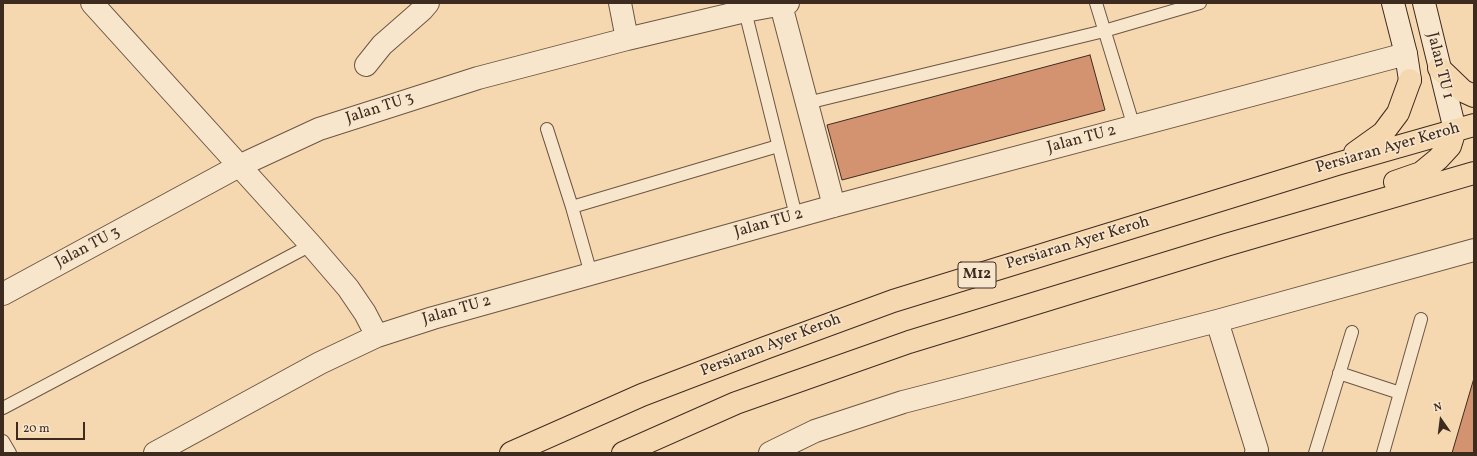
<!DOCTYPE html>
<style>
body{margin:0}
#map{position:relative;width:1477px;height:456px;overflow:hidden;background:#f5d8b0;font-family:Vollkorn,serif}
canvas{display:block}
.frame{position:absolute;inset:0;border:4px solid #3e2b20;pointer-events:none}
.north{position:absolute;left:1421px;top:400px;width:40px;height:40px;-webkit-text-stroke:3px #f8e6cc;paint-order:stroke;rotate:346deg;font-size:11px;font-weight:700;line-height:16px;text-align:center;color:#3e2b20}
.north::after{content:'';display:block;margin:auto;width:14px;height:18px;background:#3e2b20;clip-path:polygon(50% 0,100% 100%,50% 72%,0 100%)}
.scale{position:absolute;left:16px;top:422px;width:69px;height:18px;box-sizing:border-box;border:2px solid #3e2b20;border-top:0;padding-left:5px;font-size:12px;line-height:14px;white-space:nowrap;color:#3e2b20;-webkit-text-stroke:3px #f8e6cc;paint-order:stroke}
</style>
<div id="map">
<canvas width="1477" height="456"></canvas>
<div class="frame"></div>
<div class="north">N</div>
<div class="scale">20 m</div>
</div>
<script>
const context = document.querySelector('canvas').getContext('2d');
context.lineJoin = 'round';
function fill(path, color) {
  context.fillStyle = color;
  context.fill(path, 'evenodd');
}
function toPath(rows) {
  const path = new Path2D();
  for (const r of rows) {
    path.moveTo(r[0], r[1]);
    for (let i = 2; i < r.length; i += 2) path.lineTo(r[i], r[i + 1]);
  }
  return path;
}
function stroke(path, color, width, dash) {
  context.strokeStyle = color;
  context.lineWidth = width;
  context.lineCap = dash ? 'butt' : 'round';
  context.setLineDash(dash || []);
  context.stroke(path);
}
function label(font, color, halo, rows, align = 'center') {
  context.font = font + ' Vollkorn,serif';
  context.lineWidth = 3;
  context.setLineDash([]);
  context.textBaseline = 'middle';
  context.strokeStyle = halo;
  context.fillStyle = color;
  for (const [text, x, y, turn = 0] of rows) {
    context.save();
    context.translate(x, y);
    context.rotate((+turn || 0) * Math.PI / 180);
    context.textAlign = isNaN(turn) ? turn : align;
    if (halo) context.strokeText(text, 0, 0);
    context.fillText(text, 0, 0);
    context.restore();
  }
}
const building = toPath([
 [1090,55,1105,110,842,180,827,125,1090,55],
 [1474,378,1474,453,1452,453,1474,378]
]);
fill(building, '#d39371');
stroke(building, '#3e2b20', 1);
const lane = toPath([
 [1096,3,1134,127],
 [745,11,796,216],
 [807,103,1104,31,1200,3],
 [547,129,572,207,778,146],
 [572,207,591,274],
 [1339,373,1400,393],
 [3,408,311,245],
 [3,441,10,453],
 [1315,453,1352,332],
 [1383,453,1421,319]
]);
const street = toPath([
 [92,3,311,245,348,288,365,313,377,336],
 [620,3,627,39],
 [781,5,834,206],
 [366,65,382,45,422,10,428,3],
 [3,294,239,166,319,129,478,78,627,39,745,11,788,3],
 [1217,321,1257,450,1256,453],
 [155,453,320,363,377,336,433,318,834,206,1406,54],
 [770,453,815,431,903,402,1217,321,1474,250]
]);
const secondary = toPath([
 [1393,3,1406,54,1410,80],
 [1424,3,1455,130]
]);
const primary = toPath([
 [1439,68,1463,91,1474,96],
 [1355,153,1383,133,1398,113,1410,80],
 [1395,182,1421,173,1438,159,1450,146,1455,130],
 [511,453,642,395,765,348,893,301,1337,164,1474,125],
 [623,453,736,403,909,342,1226,245,1474,173]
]);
stroke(lane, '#6c5644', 14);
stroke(street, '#6c5644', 24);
stroke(secondary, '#3e2b20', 24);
stroke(primary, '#3e2b20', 24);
stroke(lane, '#f8e6cc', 12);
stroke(street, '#f8e6cc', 22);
stroke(secondary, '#f8e6cc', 22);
stroke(primary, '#f5d8b0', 22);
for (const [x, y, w] of [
 [977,275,38]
]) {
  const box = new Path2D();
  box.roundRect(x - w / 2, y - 13, w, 26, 3);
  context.fillStyle = '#f8e6cc';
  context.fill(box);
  stroke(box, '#3e2b20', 1);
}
label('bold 15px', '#3e2b20', null, [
 ["M12",977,275]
]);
label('16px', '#3e2b20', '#f8e6cc', [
 ["Jalan TU 1",1439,66,76],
 ["Jalan TU 3",380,109,-18],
 ["Jalan TU 2",1082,140,-15],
 ["Persiaran Ayer Keroh",1388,149,-16],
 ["Jalan TU 2",769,224,-16],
 ["Persiaran Ayer Keroh",1078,244,-17],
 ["Jalan TU 3",88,248,-28],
 ["Jalan TU 2",457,311,-16],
 ["Persiaran Ayer Keroh",771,346,-21]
]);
</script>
